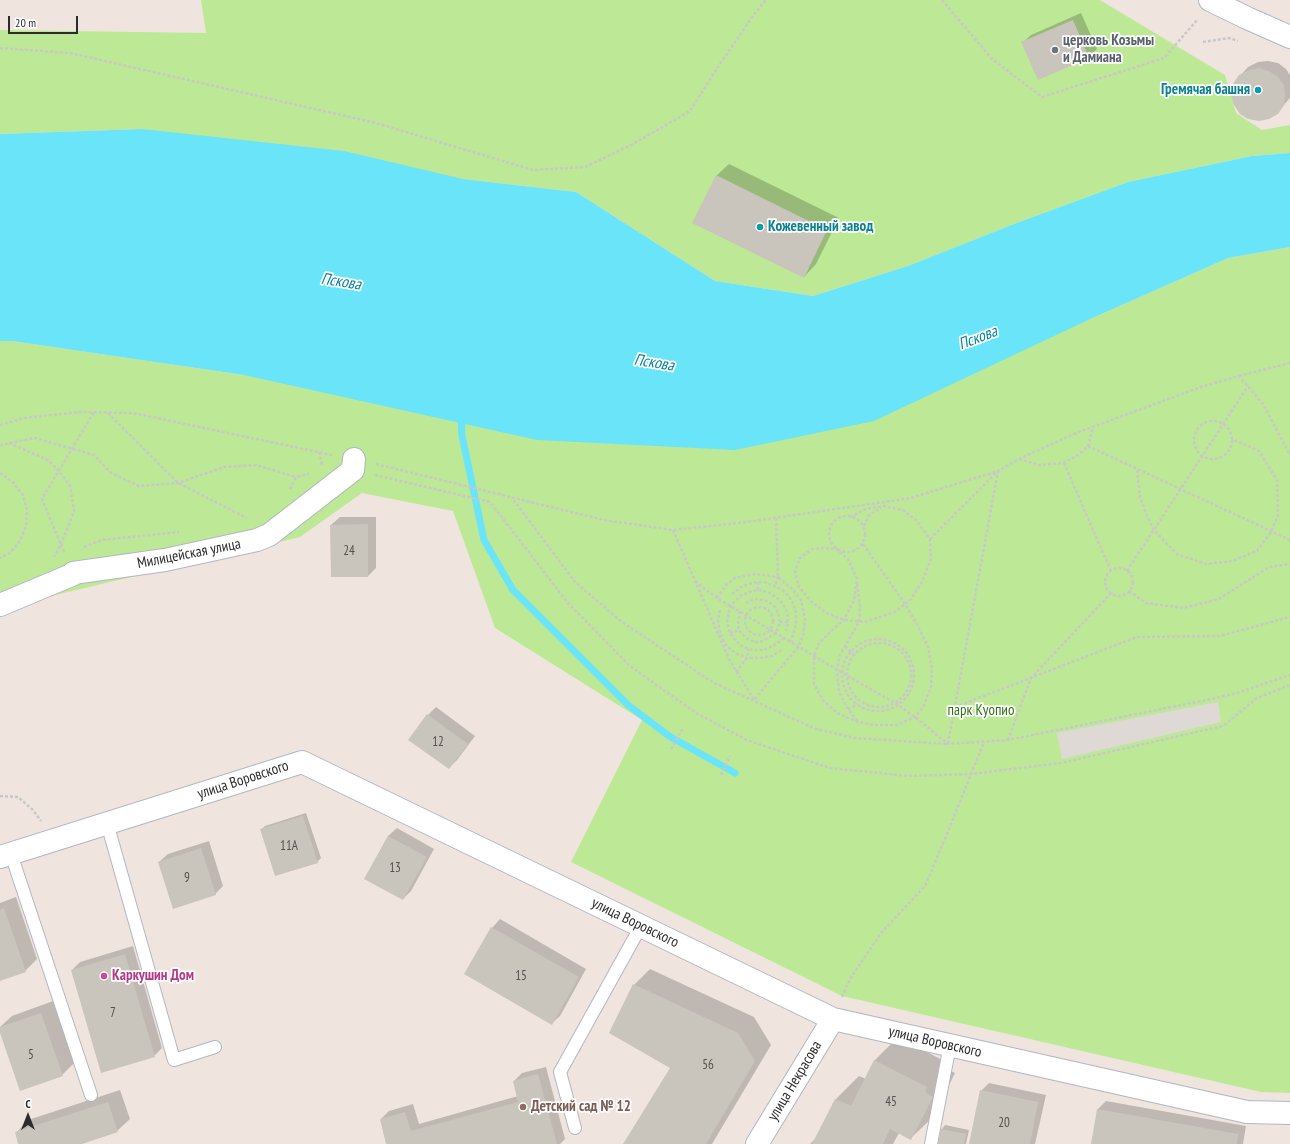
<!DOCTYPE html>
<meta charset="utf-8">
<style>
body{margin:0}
#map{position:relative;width:1290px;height:1144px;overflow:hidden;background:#efe5de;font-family:"PT Sans Narrow",sans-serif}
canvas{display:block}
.north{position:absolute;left:8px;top:1096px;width:40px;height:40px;-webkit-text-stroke:3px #fff;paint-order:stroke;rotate:0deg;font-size:11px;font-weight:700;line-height:16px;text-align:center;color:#2c2c2c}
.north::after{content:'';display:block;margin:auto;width:14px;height:18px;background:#2c2c2c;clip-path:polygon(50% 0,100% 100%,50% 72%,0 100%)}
.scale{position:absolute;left:8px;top:16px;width:70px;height:18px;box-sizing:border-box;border:2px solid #2c2c2c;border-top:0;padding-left:5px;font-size:12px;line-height:14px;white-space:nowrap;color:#2c2c2c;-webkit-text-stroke:3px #fff;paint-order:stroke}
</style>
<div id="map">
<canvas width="1290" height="1144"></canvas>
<div class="north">С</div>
<div class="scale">20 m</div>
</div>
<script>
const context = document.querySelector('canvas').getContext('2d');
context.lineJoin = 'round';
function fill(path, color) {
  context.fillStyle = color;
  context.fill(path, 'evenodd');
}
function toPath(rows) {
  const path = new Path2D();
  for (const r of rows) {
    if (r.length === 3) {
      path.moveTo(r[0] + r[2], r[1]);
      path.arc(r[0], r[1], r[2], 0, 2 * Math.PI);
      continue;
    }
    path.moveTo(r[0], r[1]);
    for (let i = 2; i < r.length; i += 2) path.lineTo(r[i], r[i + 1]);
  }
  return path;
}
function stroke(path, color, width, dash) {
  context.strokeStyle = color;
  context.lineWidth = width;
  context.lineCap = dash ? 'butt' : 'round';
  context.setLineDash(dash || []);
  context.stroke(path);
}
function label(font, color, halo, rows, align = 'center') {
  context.font = font + ' "PT Sans Narrow",sans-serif';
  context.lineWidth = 3.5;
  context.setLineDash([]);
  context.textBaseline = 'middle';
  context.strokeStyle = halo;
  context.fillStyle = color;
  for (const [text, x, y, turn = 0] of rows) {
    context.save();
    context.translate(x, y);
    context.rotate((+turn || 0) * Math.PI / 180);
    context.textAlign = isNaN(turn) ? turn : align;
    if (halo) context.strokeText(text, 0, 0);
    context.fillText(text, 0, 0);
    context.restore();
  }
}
fill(toPath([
 [201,0,1100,0,1225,75,1236,113,1262,130,1290,125,1290,153,1252,156,1128,182,1014,224,908,266,813,296,715,281,576,192,463,179,142,129,0,134,0,30,206,33],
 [1290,247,1290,1093,1261,1092,842,996,571,862,642,720,495,628,453,511,362,493,300,537,13,605,0,613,0,341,12,341,244,375,1088,320,1228,258]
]), '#bde996');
fill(toPath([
 [1218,702,1221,722,1062,759,1057,733]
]), '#ded9d5');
fill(toPath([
 [142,129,344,151,463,179,576,192,715,281,813,296,908,266,1014,224,1128,182,1252,156,1290,153,1290,247,1228,258,1088,320,874,421,735,450,537,440,244,375,12,341,0,341,0,134]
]), '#69e4f8');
fill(toPath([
 [1081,13,1097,49,1089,57,1022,43,1031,35],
 [1268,61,1278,63,1286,69,1290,75,1290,98,1277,113,1240,76,1248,67,1258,62],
 [729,164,839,218,816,264,804,277,716,176],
 [340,517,376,517,376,568,368,576,332,576,331,525],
 [436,707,475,736,457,760,449,768,428,715],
 [306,813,321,858,317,862,261,830,265,826],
 [397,828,434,849,411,891,403,899,365,878,388,836],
 [209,841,223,886,215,894,159,862,168,854],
 [16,897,37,959,25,971,0,980,0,903],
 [500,919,586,969,560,1016,551,1024,492,928],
 [133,946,162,1048,154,1056,72,970,80,962],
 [650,969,754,1017,771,1045,712,1144,624,1144,671,1068,634,985],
 [53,1001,74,1063,62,1075,0,1030,0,1027,12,1016],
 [898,1037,950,1064,947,1069,955,1073,934,1116,910,1139,899,1133,893,1144,810,1144,816,1138,836,1099,859,1076,866,1079,875,1060],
 [546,1067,565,1139,560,1144,387,1144,381,1119,389,1111,413,1104,419,1124,518,1096,514,1081,522,1073],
 [989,1083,1046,1095,1035,1144,970,1144,981,1091],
 [120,1090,130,1119,117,1131,79,1144,20,1144,16,1133,28,1120],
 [1106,1101,1246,1126,1243,1144,1092,1144,1098,1109],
 [945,1125,969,1130,966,1144,939,1144,942,1129]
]), '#0003');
stroke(toPath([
 [461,414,462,436,484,540,513,590,628,705,669,736,735,773]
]), '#69e4f8', 7);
fill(toPath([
 [1073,20,1089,58,1038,80,1021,42],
 [1259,68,1269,71,1278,77,1284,85,1285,95,1284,105,1278,114,1269,119,1259,121,1248,119,1240,114,1234,105,1231,96,1233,84,1239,75,1249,70],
 [716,175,827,230,804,278,692,223],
 [368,524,368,577,331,577,330,525],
 [427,714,468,744,449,769,408,740],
 [303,816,318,863,275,876,260,829],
 [388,836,427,857,403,900,364,879],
 [201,848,216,895,173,909,158,862],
 [4,908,26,972,0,981,0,910],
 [491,927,579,977,552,1025,464,974],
 [125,954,155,1057,101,1073,71,970],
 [633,984,738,1033,755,1061,706,1144,623,1144,670,1068,609,1033],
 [41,1013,63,1076,20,1091,0,1033,0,1027],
 [874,1060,927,1087,925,1092,933,1097,911,1140,890,1129,883,1144,812,1144,835,1099,851,1106],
 [538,1074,557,1144,386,1144,380,1119,405,1112,411,1131,518,1102,513,1081],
 [980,1090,1038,1102,1030,1144,969,1144],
 [108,1102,118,1132,82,1144,18,1144,15,1132],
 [1097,1109,1238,1134,1237,1144,1091,1144],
 [941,1129,966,1134,964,1144,938,1144]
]), '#c9c4bc');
const lane = toPath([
 [107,823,174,1060,215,1047],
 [11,854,91,1095],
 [575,1128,560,1072,641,926],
 [931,1144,950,1045]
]);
const street = toPath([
 [1210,0,1247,18,1290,37],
 [0,605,74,574,73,573,165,560,257,540,269,535,353,470,354,459],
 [0,857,302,762,833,1019,1247,1112,1290,1113],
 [757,1144,833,1019]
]);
stroke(lane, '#b2b6c1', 14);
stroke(street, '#b2b6c1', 24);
stroke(toPath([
 [942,0,992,59,1042,97,1164,58,1198,19],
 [1203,42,1229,38,1238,41],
 [0,48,70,53,376,123,533,170,585,167,633,144,690,111,718,67,755,13,766,0],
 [1239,376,1290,363],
 [108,413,178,483,247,518],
 [1213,440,19],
 [0,425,24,418,80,412,133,413,332,455],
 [9,443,48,460,59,471,70,486,74,511,61,544,54,557],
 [0,445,35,438,94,455,111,473,139,486,178,483,224,467,256,465,296,477],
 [1088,446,1290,540],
 [319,452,322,465],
 [1019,459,1039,465,1064,463,1078,455,1088,446,1093,428],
 [1064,463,1111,571],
 [376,464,604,520,673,530,747,522,911,498,998,471,948,744,855,738,816,729,714,683,622,622,575,582,512,498],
 [1137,470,1140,497,1148,518,1154,530,1177,554,1206,564,1232,561,1257,551,1271,532,1278,515,1277,480,1259,451,1232,439],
 [0,473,13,482,23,495,27,510,26,526,20,541,10,553,0,558],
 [375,475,490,502,568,603,630,666,696,713,747,740,830,768,908,776,971,774,1061,763,1223,726,1257,698,1290,685],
 [290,489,296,477,309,474],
 [847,534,18],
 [850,517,866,509,883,506,903,510,917,521,930,539,931,559,922,582,911,599,905,604,895,612,865,622,844,620,826,613,810,600,799,587,795,572,800,558,812,549,822,548,836,549,848,559,857,579,854,600,844,620,830,632,818,645,814,656,814,684,822,699,837,713,858,722,874,725,897,725,915,717,923,707,931,687,932,669,928,647,918,626,905,604,863,544],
 [864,526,869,515,881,508],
 [673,530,729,659,754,700,798,647,803,636,805,619,801,600,792,589,778,577,776,518],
 [930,539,998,471,1019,459,1076,433,1204,386,1239,376,1263,404,1290,455],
 [84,547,102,540,179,532],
 [64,552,42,499,94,412],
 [1119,582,14],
 [1127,571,1248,386],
 [695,581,717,598,846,675,895,703,915,717,948,744,1008,740,1216,698,1237,693,1290,675],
 [758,582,758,590],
 [1129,591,1146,603,1184,608,1219,599,1269,567,1290,564],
 [732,594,741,587,752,583,758,582,764,582,775,586,785,592,792,601,796,612,796,624,791,642],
 [717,598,726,585,735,578,755,574,778,577,775,586],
 [759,621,14],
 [720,610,718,620,720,633,725,644,735,653,747,658,759,658,772,656,783,649],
 [740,611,738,624,739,630,744,636,749,640,756,642,763,641,776,633,780,622,778,613,775,607,770,603,764,600,757,599,751,600,745,604],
 [780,622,788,622],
 [730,633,739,630],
 [784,638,773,646,763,650,753,650,743,647,735,640,730,633,727,622,729,611,731,606,740,596,749,592,758,590,768,592,776,597,783,604,787,612,788,622,786,631],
 [878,675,36],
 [879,675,32],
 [845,646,854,655],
 [736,672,747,658,748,649],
 [955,707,1137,637,1220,636,1290,617],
 [848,709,858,704],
 [857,721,848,709,839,692,837,669,840,655,859,622,860,607,857,583],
 [1008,740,1031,678,1111,593],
 [671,749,683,728],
 [721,775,730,756],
 [0,796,18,797,33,810,41,821],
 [842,997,850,979,881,933,925,886,947,834,984,742]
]), '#c8c8c8', 2.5, [3, 2]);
stroke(lane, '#fff', 12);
stroke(street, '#fff', 22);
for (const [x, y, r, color] of [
 [1055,50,4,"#6b7280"],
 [1258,90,4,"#0f9aa8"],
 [760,227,4,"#0f9aa8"],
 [104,976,4,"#d1479c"],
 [523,1107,4,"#8d6e63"]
]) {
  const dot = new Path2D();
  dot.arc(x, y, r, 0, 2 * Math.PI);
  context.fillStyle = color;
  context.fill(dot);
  stroke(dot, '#fff', 1.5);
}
label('13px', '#535250', null, [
 ["24",349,551],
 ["12",438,742],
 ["11А",289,846],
 ["13",395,868],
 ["9",187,878],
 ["15",521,976],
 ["7",113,1013],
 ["5",31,1055],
 ["56",708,1065],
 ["45",891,1102],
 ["20",1004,1123]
]);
label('bold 15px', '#5b616d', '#fff', [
 ["церковь Козьмы",1063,41],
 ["и Дамиана",1063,58]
], 'left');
label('bold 15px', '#0d838f', '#fff', [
 ["Гремячая башня",1250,90],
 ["Кожевенный завод",768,227,"left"]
], 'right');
label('15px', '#2c2c2c', '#fff', [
 ["Милицейская улица",189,554,-11],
 ["улица Воровского",243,780,-18],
 ["улица Воровского",635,923,26],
 ["улица Воровского",935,1042,13],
 ["улица Некрасова",795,1081,-59]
]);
label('15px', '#337115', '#fff', [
 ["парк Куопио",981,711]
]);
label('bold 15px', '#b23c85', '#fff', [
 ["Каркушин Дом",112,976]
], 'left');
label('bold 15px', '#785e54', '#fff', [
 ["Детский сад № 12",531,1107]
], 'left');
label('italic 16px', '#037fa2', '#fff', [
 ["Пскова",341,282,9],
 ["Пскова",978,338,-21],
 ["Пскова",654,363,9]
]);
</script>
